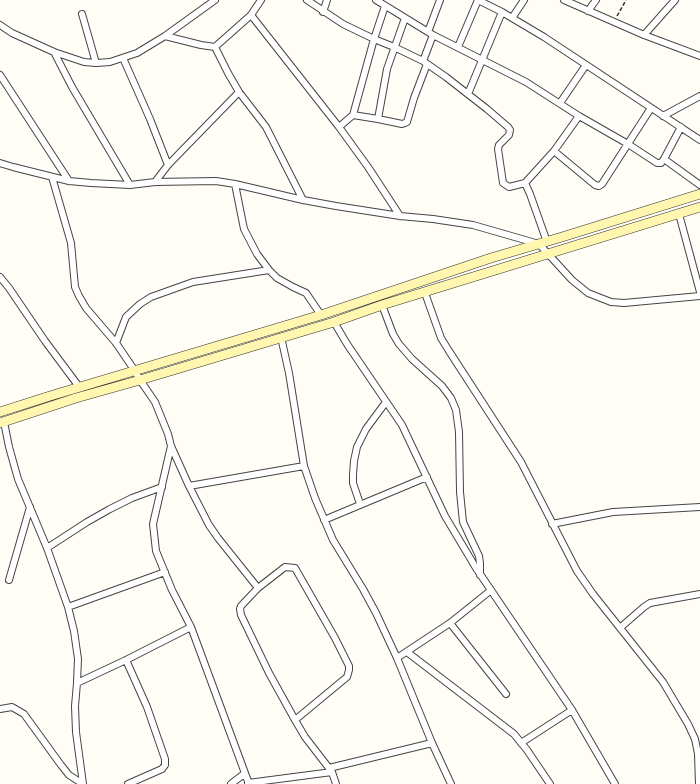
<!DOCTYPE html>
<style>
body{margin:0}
canvas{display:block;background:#fffdf5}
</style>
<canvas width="700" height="784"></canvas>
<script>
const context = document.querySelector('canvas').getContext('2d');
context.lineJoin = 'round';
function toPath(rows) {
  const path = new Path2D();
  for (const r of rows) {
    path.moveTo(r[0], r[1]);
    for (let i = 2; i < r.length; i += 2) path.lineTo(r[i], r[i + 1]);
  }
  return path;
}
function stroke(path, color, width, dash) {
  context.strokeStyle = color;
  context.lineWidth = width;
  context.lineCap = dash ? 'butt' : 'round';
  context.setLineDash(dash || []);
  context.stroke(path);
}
const street = toPath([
 [307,0,343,24,374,39,394,47,423,61,446,77,487,109,508,127,510,130,509,135,499,145,498,149,503,183,509,187,525,183],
 [376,0,433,35,526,82,579,116,628,144,657,163,661,163,664,159,681,127],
 [478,0,502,12,544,37,700,140],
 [564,0,644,35,700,56],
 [588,11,596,0],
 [323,12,327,0],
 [82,14,96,63],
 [251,15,339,127,368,167,400,216],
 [512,18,524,0],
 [0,25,12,33,54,52,84,62,96,63,110,62,137,53,165,36,215,0],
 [428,32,440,0],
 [644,35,675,0],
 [165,36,201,45,215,47,251,15,261,0],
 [215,47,228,73,239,92,266,127,303,200],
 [458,47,478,0],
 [54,52,72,87,130,185],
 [123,58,150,119,168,165],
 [423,61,433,35],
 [0,75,69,181],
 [468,94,502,12],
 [560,103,586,65],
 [353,115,378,119,402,124,405,123,407,122,414,98,427,64],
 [663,116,700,96],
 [378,119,387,69,405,18],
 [339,127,353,115,374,39,385,6],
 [554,151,595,185,599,186,602,184,651,108],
 [664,159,700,185],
 [0,163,13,167,69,181,91,183,130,185,155,182,216,181,235,184,303,200,336,206,400,216,433,219,473,225,539,244,572,280,588,293,611,302,624,303,700,296],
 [52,177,71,243,75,287,79,296,86,308,116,343,135,371,140,380,155,402,168,434,171,446,153,524,156,551,172,590,191,627,249,784],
 [155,182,168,165,239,92],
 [235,184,244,229,257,254,269,270,277,278,293,287,306,293,321,315],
 [679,214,700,292],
 [547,242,530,194,525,183,554,151,579,116],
 [0,277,9,288,45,341,80,388],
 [425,293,441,338,449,351,521,462,577,571,593,594,663,682,688,724,695,739,698,754,699,784],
 [382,305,393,334,399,344,412,359,442,386,451,398,456,410,459,432,460,492,463,522,479,556,480,563,480,575],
 [334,322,347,344,402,425,445,516,476,568,572,710,615,784],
 [281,337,289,373,304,466,315,498,333,540,363,589,376,613,397,658,432,743,451,784],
 [116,343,126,317,140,304,151,297,193,282,269,270],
 [4,422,9,447,18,479,47,548,68,607,74,631,78,659,77,683,75,706,76,732,83,784],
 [171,446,189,486,209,525,218,538,258,588,241,606,240,609,241,615,269,673,295,720,305,737,332,772,336,784],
 [189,486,304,466],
 [360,504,353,483,353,475,354,461,357,447,366,429,386,402],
 [324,520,427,477],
 [552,524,613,512,700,507],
 [47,548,87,522,110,509,132,498,162,487],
 [9,580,30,507],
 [258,588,285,567,295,568,335,638,349,666,349,670,347,677,295,720],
 [68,607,165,572],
 [450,623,506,694],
 [621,627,644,607,650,603,700,594],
 [407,652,514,734,527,750,550,784],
 [397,658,450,623,490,591],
 [126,660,147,707,165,759,165,765,162,769,128,784],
 [77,683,126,660,191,627],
 [0,709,12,707,24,714,61,765,69,775,83,784],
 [521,743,572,710],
 [329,768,432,743],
 [248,783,332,772],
 [231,784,244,774]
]);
const secondary = toPath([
 [0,412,50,396,321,315,491,258,562,237,700,194],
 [0,423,76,398,140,380,334,322,382,305,700,207]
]);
stroke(street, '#444', 8);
stroke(secondary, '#333', 10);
stroke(toPath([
 [617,16,626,0]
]), '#333', 1.5, [4, 2]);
stroke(street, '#fff', 6);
stroke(secondary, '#fff6b0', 9);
</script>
